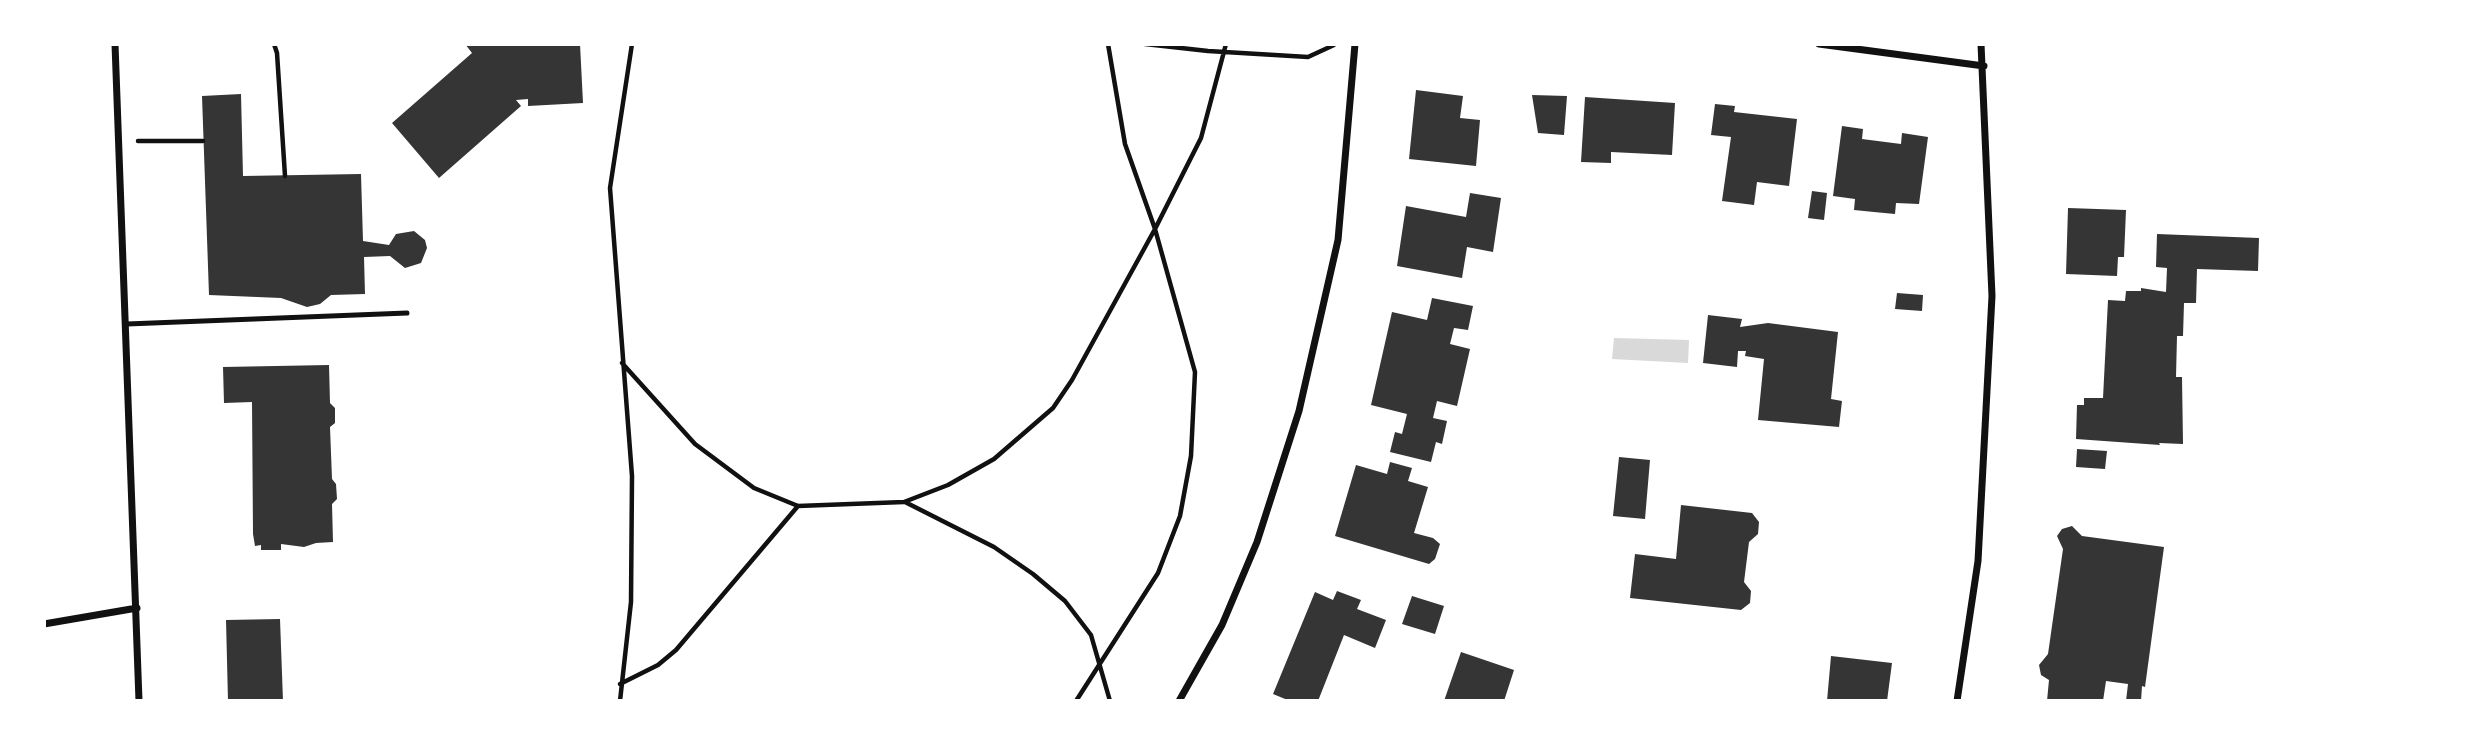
<!DOCTYPE html>
<style>
body{margin:0}
#map{position:relative;width:2478px;height:745px;overflow:hidden;background:#fff;font-family:"Noto Sans",sans-serif}
canvas{display:block}
.frame{position:absolute;inset:0;border:46px solid #fff;pointer-events:none}
</style>
<div id="map">
<canvas width="2478" height="745"></canvas>
<div class="frame"></div>
</div>
<script>
const context = document.querySelector('canvas').getContext('2d');
context.lineJoin = 'round';
function fill(path, color) {
  context.fillStyle = color;
  context.fill(path, 'evenodd');
}
function toPath(rows) {
  const path = new Path2D();
  for (const r of rows) {
    path.moveTo(r[0], r[1]);
    for (let i = 2; i < r.length; i += 2) path.lineTo(r[i], r[i + 1]);
  }
  return path;
}
function stroke(path, color, width, dash) {
  context.strokeStyle = color;
  context.lineWidth = width;
  context.lineCap = dash ? 'butt' : 'round';
  context.setLineDash(dash || []);
  context.stroke(path);
}
fill(toPath([
 [1614,338,1689,340,1688,363,1612,359]
]), '#d9d9d9');
fill(toPath([
 [465,44,580,44,583,103,528,106,528,99,516,100,521,106,439,178,392,123,472,53],
 [1416,90,1463,96,1460,118,1480,120,1476,166,1409,159],
 [241,94,243,176,361,174,363,241,389,245,396,234,414,231,425,240,427,248,421,263,405,268,390,256,364,257,365,294,331,295,320,304,307,307,281,298,209,295,202,96],
 [1532,95,1567,96,1564,135,1538,133],
 [1585,97,1675,103,1672,155,1611,152,1611,163,1581,162],
 [1715,104,1735,106,1734,112,1797,119,1789,186,1757,182,1754,205,1722,201,1731,137,1711,135],
 [1842,126,1863,129,1862,139,1901,144,1902,133,1928,137,1919,204,1896,203,1895,214,1874,212,1854,210,1855,199,1833,196],
 [1812,191,1827,193,1824,220,1808,218],
 [1470,193,1501,198,1493,252,1467,247,1462,278,1397,266,1406,206,1466,217],
 [2068,208,2126,210,2124,257,2118,257,2117,276,2066,274],
 [2157,234,2259,238,2258,271,2197,269,2196,303,2184,303,2183,336,2177,336,2176,377,2182,377,2183,444,2159,443,2160,445,2076,439,2077,405,2084,405,2084,398,2103,398,2108,300,2125,301,2126,291,2141,291,2141,288,2166,292,2167,268,2156,267],
 [1897,293,1923,295,1922,311,1895,309],
 [1432,298,1473,306,1468,330,1454,328,1450,344,1470,349,1457,406,1437,401,1433,418,1447,421,1442,444,1436,442,1431,462,1390,452,1395,432,1402,434,1407,414,1371,405,1392,312,1427,320],
 [1708,315,1742,319,1740,327,1768,323,1838,332,1831,399,1842,401,1839,427,1758,420,1764,359,1745,356,1746,351,1738,351,1737,367,1703,363],
 [329,365,330,403,335,408,335,423,330,427,332,479,336,484,337,499,332,504,333,542,316,543,304,547,281,544,281,550,261,550,261,545,255,546,253,534,252,402,224,403,223,367],
 [2077,449,2107,451,2105,469,2076,467],
 [1619,457,1650,460,1645,519,1613,516],
 [1390,462,1412,468,1408,481,1428,487,1414,533,1433,538,1440,544,1435,559,1429,564,1335,536,1356,465,1387,474],
 [1681,505,1752,513,1759,522,1758,534,1749,542,1744,582,1751,591,1750,603,1741,610,1630,598,1635,554,1676,559],
 [2072,526,2082,536,2164,547,2145,687,2142,686,2141,701,2126,701,2128,684,2106,681,2103,701,2047,701,2049,680,2041,675,2039,665,2048,654,2063,549,2057,536,2062,529],
 [1337,591,1361,600,1357,609,1386,620,1375,648,1344,635,1318,701,1290,701,1273,694,1315,592,1333,600],
 [1412,596,1444,606,1435,634,1402,624],
 [280,619,283,701,228,701,226,620],
 [1461,652,1514,670,1504,701,1444,701],
 [1831,656,1892,663,1887,701,1827,701]
]), '#353535');
stroke(toPath([
 [274,44,277,53,285,176],
 [1145,44,1208,51,1308,57,1334,45],
 [138,141,203,141],
 [622,363,695,444,754,488,798,506,904,502,948,485,994,459,1053,408,1072,380,1155,229,1125,144,1108,44],
 [905,502,994,547,1033,574,1065,601,1091,635,1110,701],
 [620,684,658,665,676,650,798,506],
 [620,701,631,602,632,476,610,188,632,44],
 [1076,701,1158,573,1180,516,1191,456,1195,372,1155,229,1201,138,1226,44]
]), '#111', 4.5);
stroke(toPath([
 [127,324,407,313]
]), '#111', 5);
stroke(toPath([
 [115,44,139,701],
 [1819,44,1984,66],
 [44,624,137,608],
 [1179,701,1222,625,1257,542,1299,411,1338,240,1355,44],
 [1957,701,1978,561,1992,296,1981,44]
]), '#111', 7);
</script>
